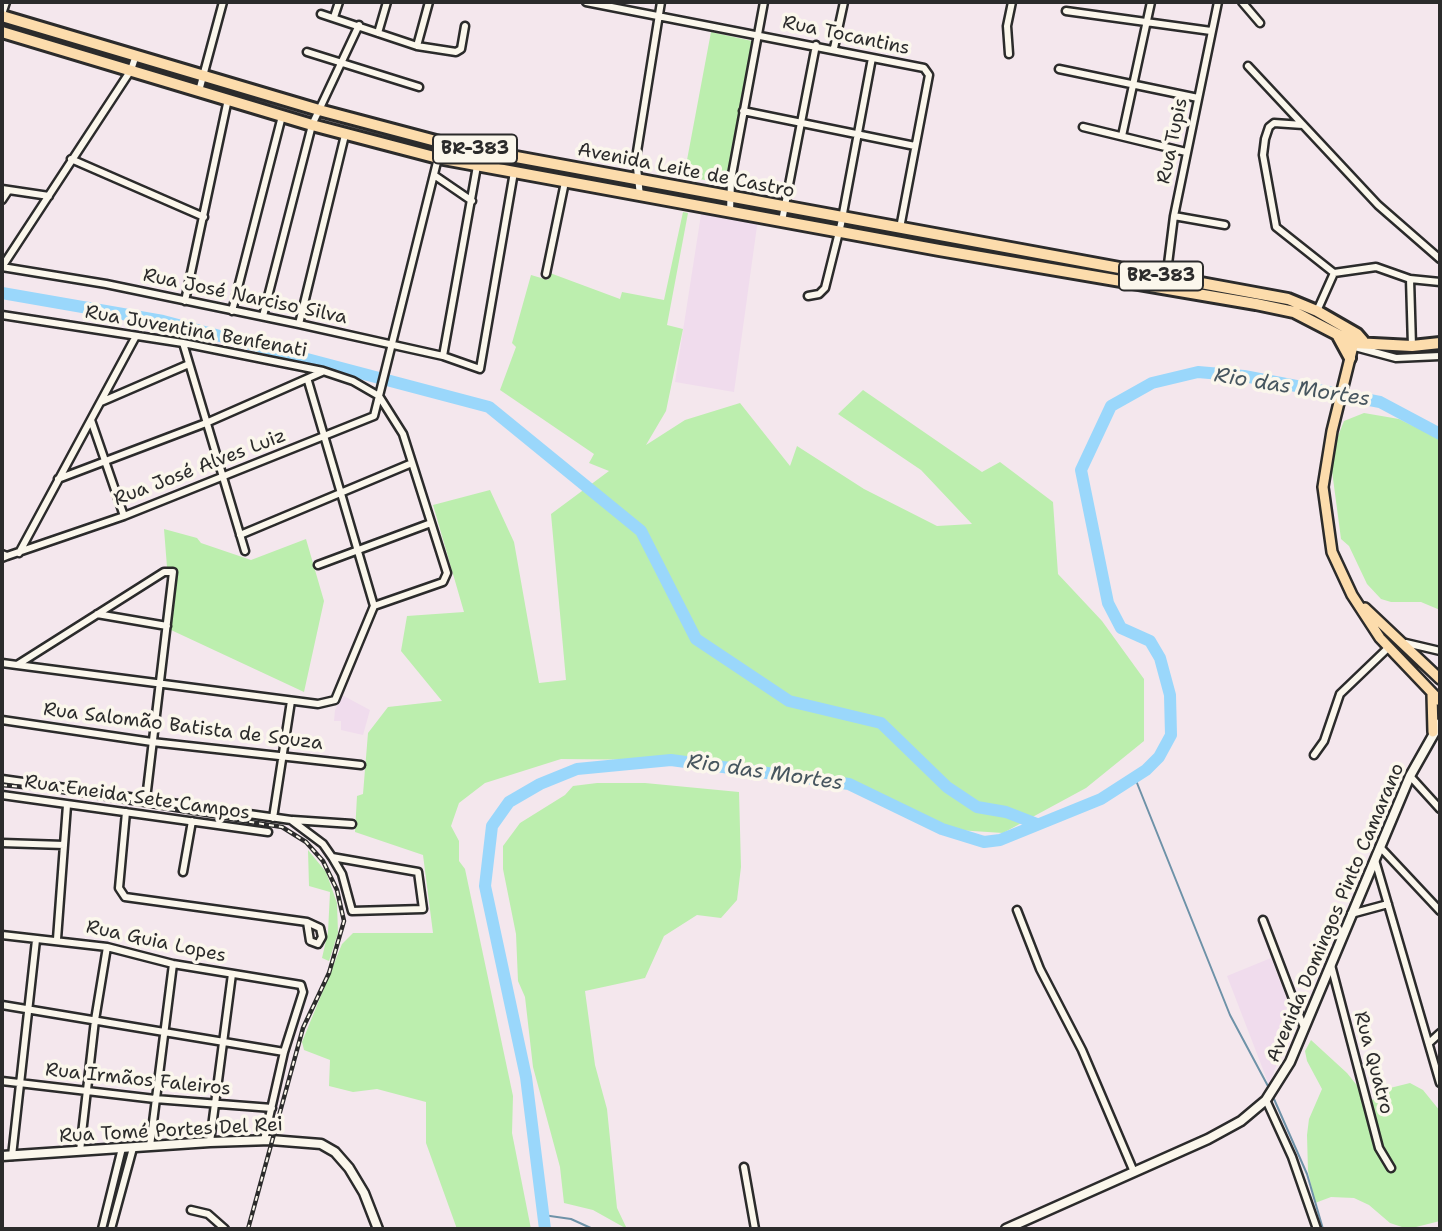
<!DOCTYPE html>
<meta charset="utf-8">
<style>
body{margin:0}
#map{position:relative;width:1442px;height:1231px;overflow:hidden;background:#f4e7ed;font-family:"Shantell Sans",sans-serif}
canvas{display:block}
.frame{position:absolute;inset:0;border:4px solid #2b2b2b;pointer-events:none}
</style>
<div id="map">
<canvas width="1442" height="1231"></canvas>
<div class="frame"></div>
</div>
<script>
const context = document.querySelector('canvas').getContext('2d');
context.lineJoin = 'round';
function fill(path, color) {
  context.fillStyle = color;
  context.fill(path, 'evenodd');
}
function toPath(rows) {
  const path = new Path2D();
  for (const r of rows) {
    path.moveTo(r[0], r[1]);
    for (let i = 2; i < r.length; i += 2) path.lineTo(r[i], r[i + 1]);
  }
  return path;
}
function stroke(path, color, width, dash) {
  context.strokeStyle = color;
  context.lineWidth = width;
  context.lineCap = dash ? 'butt' : 'round';
  context.setLineDash(dash || []);
  context.stroke(path);
}
function label(font, color, halo, rows, align = 'center') {
  context.font = font + ' "Shantell Sans",sans-serif';
  context.lineWidth = 7;
  context.setLineDash([]);
  context.textBaseline = 'middle';
  context.strokeStyle = halo;
  context.fillStyle = color;
  for (const [text, x, y, turn = 0] of rows) {
    context.save();
    context.translate(x, y);
    context.rotate((+turn || 0) * Math.PI / 180);
    context.textAlign = isNaN(turn) ? turn : align;
    if (halo) context.strokeText(text, 0, 0);
    context.fillText(text, 0, 0);
    context.restore();
  }
}
fill(toPath([
 [702,208,758,219,734,392,675,382],
 [342,695,370,710,363,735,341,730,341,721,334,721,335,710],
 [1271,958,1294,1018,1269,1085,1227,976]
]), '#f0dced');
fill(toPath([
 [711,32,752,41,726,184,684,176],
 [683,212,688,213,667,325,683,329,666,411,646,445,685,420,740,403,790,466,797,446,864,489,937,526,972,524,921,470,838,414,863,390,982,472,1000,462,1053,502,1058,574,1102,621,1144,679,1144,741,1086,788,1003,833,942,829,849,784,671,760,561,759,485,783,459,803,451,826,459,841,459,861,465,869,513,1096,512,1133,531,1229,457,1229,426,1143,426,1102,377,1089,353,1092,329,1086,330,1060,304,1050,302,1042,342,944,353,933,433,933,423,855,355,832,357,796,363,794,368,733,388,707,442,701,401,651,407,616,464,612,433,505,490,490,514,542,539,683,566,680,551,514,609,471,589,463,594,454,500,390,516,347,512,343,531,275,548,280,550,273,620,299,622,292,664,300],
 [1364,413,1399,419,1440,439,1440,610,1421,602,1391,602,1381,599,1367,584,1349,546,1341,539,1332,471,1336,441,1344,421],
 [164,529,197,538,201,543,251,560,306,539,324,601,304,692,171,630,178,572,167,567],
 [597,783,645,783,739,792,741,867,737,900,721,918,697,915,664,936,645,978,585,991,595,1065,607,1109,617,1208,627,1229,593,1210,564,1203,560,1167,533,1067,525,997,518,981,516,934,503,869,503,846,520,823,565,795,573,786],
 [308,850,326,872,337,903,338,933,329,961,322,958,328,932,330,892,309,886],
 [1311,1040,1347,1073,1368,1099,1377,1100,1390,1088,1410,1083,1423,1090,1440,1111,1440,1221,1408,1229,1390,1223,1369,1205,1354,1198,1331,1197,1315,1203,1308,1171,1307,1135,1309,1119,1322,1089,1307,1061,1305,1051]
]), '#bceeae');
stroke(toPath([
 [1135,778,1230,1015,1269,1088],
 [1274,1099,1307,1174,1323,1229],
 [543,1215,571,1219,593,1229]
]), '#6e92a8', 2);
stroke(toPath([
 [2,293,163,321,489,407,641,531,696,639,789,701,881,723,947,787,977,807,1006,812,1037,824],
 [545,1229,526,1077,485,886,492,826,509,802,540,784,577,769,671,760,849,784,942,829,984,842,1000,840,1101,799,1146,770,1159,757,1171,735,1170,695,1160,658,1150,641,1121,628,1108,603,1081,470,1111,406,1152,383,1198,372,1244,376,1380,402,1440,434]
]), '#9ad7fb', 12);
const street = toPath([
 [586,2,924,68,929,75,900,228],
 [1242,2,1260,23],
 [1066,11,1211,31],
 [321,14,417,46,456,52,461,49,465,26],
 [334,17,339,2],
 [378,33,387,2],
 [417,46,429,2],
 [834,48,844,2],
 [307,52,419,87],
 [1009,54,1007,26,1012,2],
 [1248,66,1378,205,1440,259],
 [1059,69,1198,98],
 [199,91,223,2],
 [743,111,915,146],
 [1303,125,1274,123,1269,127,1265,139,1263,155,1276,227,1334,273,1376,267,1410,279,1440,282],
 [1083,127,1186,152],
 [1122,136,1151,2],
 [71,159,204,217],
 [434,175,472,201],
 [2,189,49,196],
 [640,196,636,158,661,2],
 [2,200,8,191],
 [730,212,731,180,764,2],
 [1174,216,1225,225],
 [782,221,816,45],
 [2,267,106,284,299,324,443,356,480,369,514,172],
 [2,267,131,70,136,55],
 [546,274,565,182],
 [1410,279,1412,346],
 [1165,288,1174,216,1218,2],
 [808,296,819,294,825,288,841,224,872,58],
 [185,301,228,99],
 [232,311,282,116],
 [1317,311,1334,273],
 [2,315,183,343,323,371,353,381,379,396,403,434,447,573,443,582,374,606],
 [263,316,312,125,359,25],
 [299,324,345,135],
 [183,343,245,551],
 [1355,347,1396,358,1440,356],
 [443,356,477,166],
 [101,402,189,364],
 [91,420,124,516],
 [58,479,206,423,322,372],
 [240,535,412,463],
 [19,553,136,336],
 [2,554,7,556,2,558],
 [7,556,124,516,374,416,438,158],
 [318,565,431,523],
 [97,614,167,626],
 [1406,643,1440,651],
 [2,663,17,665,164,572,173,572,146,799],
 [17,665,318,704,335,700,374,606,308,381],
 [2,720,152,742,361,765],
 [1314,755,1324,741,1340,694,1389,647],
 [1410,776,1440,809],
 [2,779,291,820,323,844,332,857,342,874,352,911,423,909,418,872,332,857],
 [2,795,268,832],
 [126,812,119,888,125,897,307,922,320,928,322,937,318,944,310,941,307,922],
 [273,818,291,701],
 [293,820,352,824],
 [2,843,64,845],
 [1380,847,1440,911],
 [1375,860,1440,1083],
 [183,872,192,821],
 [1017,910,1040,969,1082,1050,1134,1172],
 [1351,914,1388,904],
 [1263,920,1303,1025],
 [2,935,107,947,173,964,301,985,303,992,284,1052,264,1140],
 [57,939,67,805],
 [1331,965,1379,1148,1391,1168],
 [2,1005,284,1052],
 [1429,1043,1440,1033],
 [2,1081,155,1099,272,1108],
 [1266,1100,1292,1157,1317,1229],
 [210,1142,232,974],
 [150,1146,173,964],
 [80,1151,95,1020,107,947],
 [12,1156,36,940],
 [744,1167,755,1229],
 [191,1210,208,1214,225,1229],
 [102,1229,122,1148],
 [111,1229,133,1148]
]);
const secondary = toPath([
 [2,11,5,2],
 [2,1156,210,1142,271,1140,321,1144,335,1152,349,1168,364,1193,378,1229],
 [1006,1229,1208,1139,1241,1121,1266,1100,1290,1062,1410,776,1440,723]
]);
const primary = toPath([
 [1355,338,1332,431,1323,487,1332,552,1352,595,1380,638,1440,701],
 [1365,608,1440,679],
 [1432,694,1433,732]
]);
const highway = toPath([
 [2,16,319,110,451,145,1288,299,1317,311,1357,334,1363,341],
 [2,32,312,125,438,158,939,250,1256,304,1294,312,1354,343,1412,346,1440,343],
 [1338,336,1350,358]
]);
stroke(street, '#2b2b2b', 11);
stroke(secondary, '#2b2b2b', 13);
stroke(primary, '#2b2b2b', 14);
stroke(highway, '#2b2b2b', 16);
stroke(street, '#fbf7ec', 6);
stroke(secondary, '#fbf7ec', 8);
stroke(primary, '#fcdcac', 9);
stroke(highway, '#fcdcac', 10);
const rail = toPath([
 [2,785,42,789,282,827,306,842,323,861,337,890,344,921,329,973,303,1028,248,1229]
]);
stroke(rail, '#2b2b2b', 4.5);
stroke(rail, '#fbf7ec', 2, [5]);
for (const [x, y, w] of [
 [475,149,84],
 [1161,276,84]
]) {
  const box = new Path2D();
  box.roundRect(x - w / 2, y - 14.5, w, 29, 5);
  context.fillStyle = '#fbf7ec';
  context.fill(box);
  stroke(box, '#2b2b2b', 2);
}
label('bold 18px', '#2b2b2b', null, [
 ["BR-383",475,149],
 ["BR-383",1161,276]
]);
label('19px', '#2b2b2b', '#fbf7ec', [
 ["Rua Tocantins",846,36,12],
 ["Rua Tupis",1173,141,-78],
 ["Avenida Leite de Castro",686,171,11],
 ["Rua José Narciso Silva",245,297,12],
 ["Rua Juventina Benfenati",196,332,10],
 ["Rua José Alves Luiz",200,468,-21],
 ["Rua Salomão Batista de Souza",183,727,7],
 ["Rua Eneida Sete Campos",137,798,8],
 ["Avenida Domingos Pinto Camarano",1336,913,-67],
 ["Rua Guia Lopes",156,942,12],
 ["Rua Quatro",1373,1063,75],
 ["Rua Irmãos Faleiros",138,1080,6],
 ["Rua Tomé Portes Del Rei",171,1131,-3]
]);
label('italic 21px', '#47565f', '#fbf7ec', [
 ["Rio das Mortes",1292,388,9],
 ["Rio das Mortes",765,773,8]
]);
</script>
